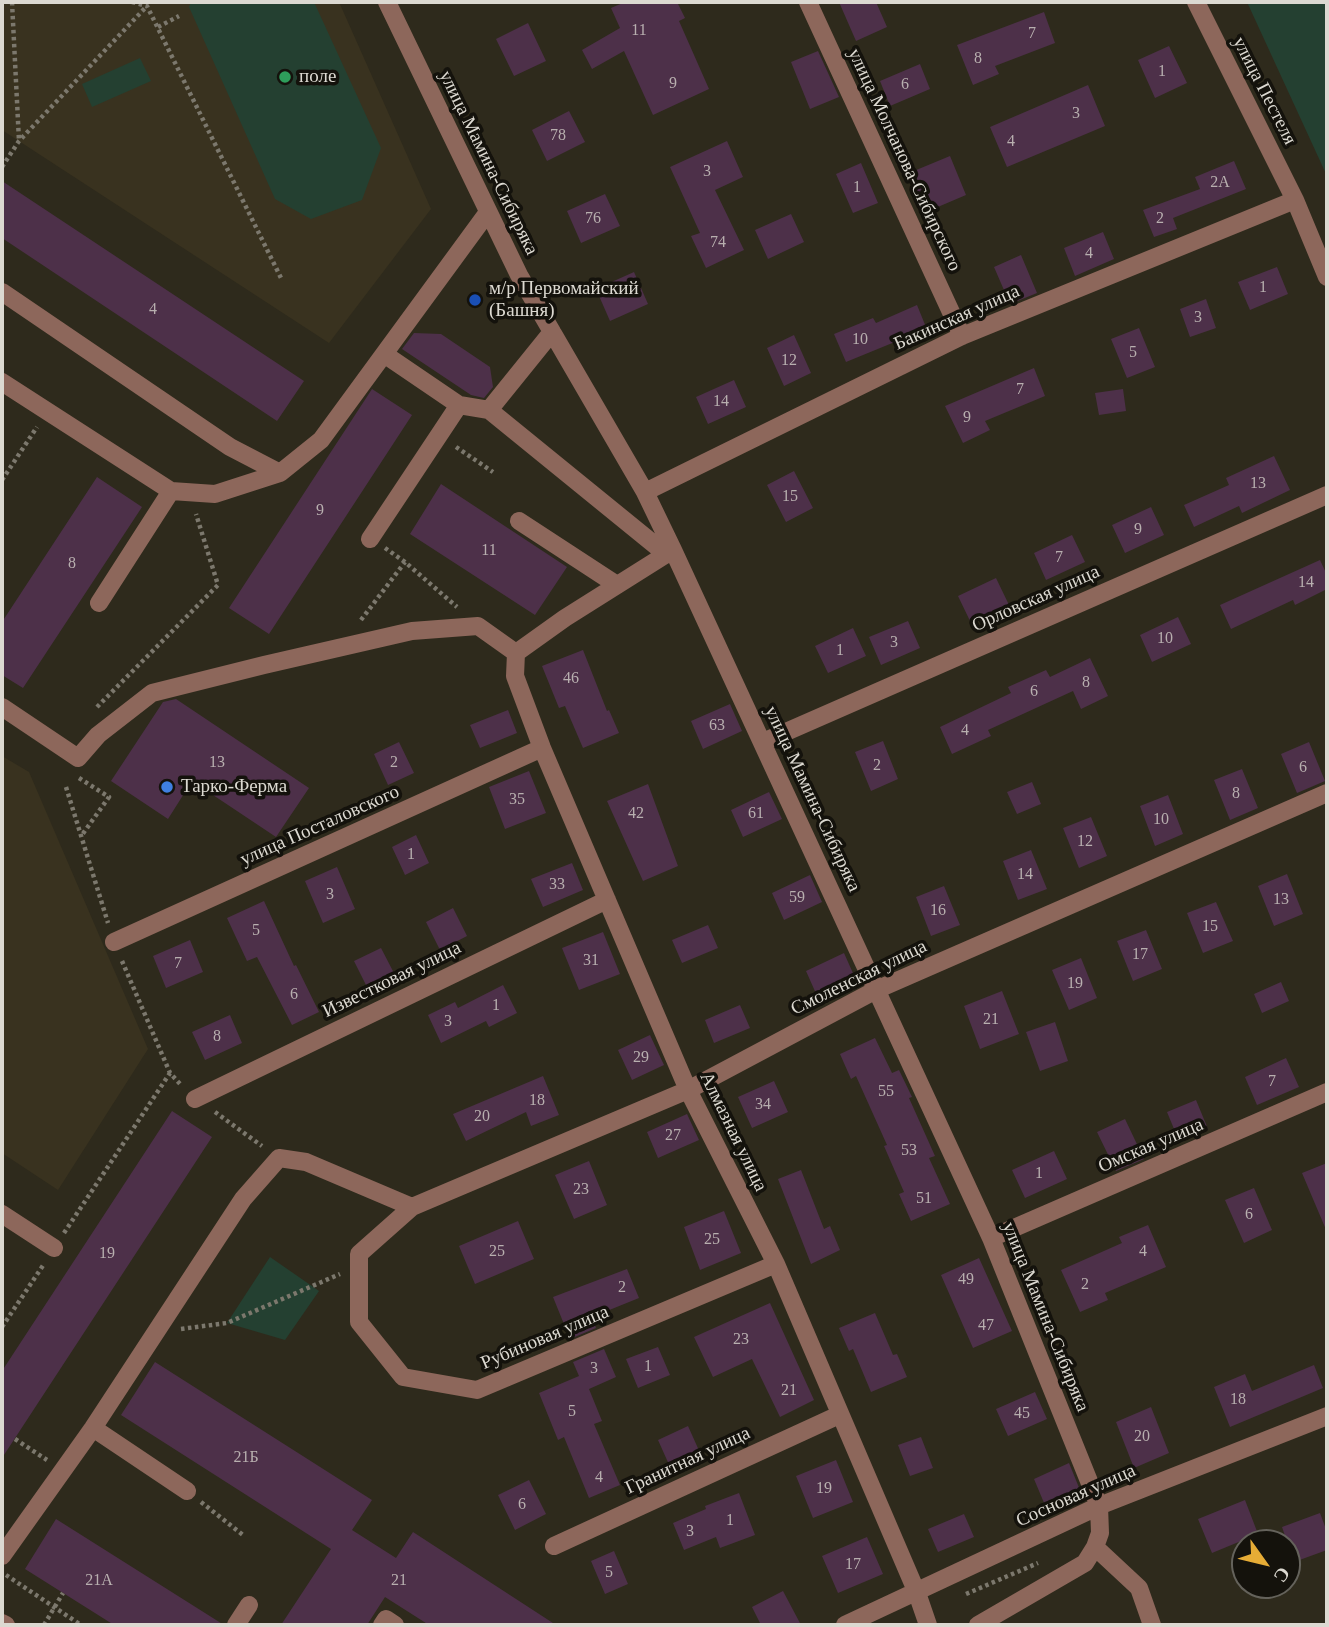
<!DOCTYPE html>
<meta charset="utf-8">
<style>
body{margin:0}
#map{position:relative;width:1329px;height:1627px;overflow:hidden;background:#2e2a1c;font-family:"Times New Roman",serif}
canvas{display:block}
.frame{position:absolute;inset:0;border:4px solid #dcd9d1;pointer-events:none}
.north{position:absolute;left:1231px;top:1529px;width:70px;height:70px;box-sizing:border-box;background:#14120c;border:2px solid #64625b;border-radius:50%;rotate:124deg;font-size:19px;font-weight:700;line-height:28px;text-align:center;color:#dcd9d1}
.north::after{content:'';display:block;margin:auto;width:24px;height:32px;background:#e6ac36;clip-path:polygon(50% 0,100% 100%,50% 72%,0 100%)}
</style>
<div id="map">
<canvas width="1329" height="1627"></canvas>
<div class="frame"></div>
<div class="north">С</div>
</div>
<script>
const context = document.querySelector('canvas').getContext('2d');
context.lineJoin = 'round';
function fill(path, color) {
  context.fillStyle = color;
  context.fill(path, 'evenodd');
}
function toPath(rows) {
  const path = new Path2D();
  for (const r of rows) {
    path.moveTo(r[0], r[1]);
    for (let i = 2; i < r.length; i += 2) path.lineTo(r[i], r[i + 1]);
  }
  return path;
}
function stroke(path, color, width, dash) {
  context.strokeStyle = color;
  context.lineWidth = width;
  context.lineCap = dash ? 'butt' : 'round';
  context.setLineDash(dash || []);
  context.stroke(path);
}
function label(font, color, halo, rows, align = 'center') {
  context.font = font + ' "Times New Roman",serif';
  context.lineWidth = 7;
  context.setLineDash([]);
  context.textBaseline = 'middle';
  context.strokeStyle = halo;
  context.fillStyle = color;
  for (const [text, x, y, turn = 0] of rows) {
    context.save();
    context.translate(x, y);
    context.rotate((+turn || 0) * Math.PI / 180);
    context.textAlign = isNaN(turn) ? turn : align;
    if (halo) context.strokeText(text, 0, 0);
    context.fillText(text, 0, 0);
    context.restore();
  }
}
fill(toPath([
 [2,2,339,2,431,209,329,343,2,130],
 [2,756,29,772,148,1049,58,1190,2,1153]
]), '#39321f');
fill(toPath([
 [191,2,314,2,381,148,362,200,311,219,275,199,189,7],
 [1247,2,1327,2,1327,176],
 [140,58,151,81,92,107,82,84],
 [270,1257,319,1291,285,1340,227,1323]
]), '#244031');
fill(toPath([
 [625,2,677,2,685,18,679,21,709,89,653,115,624,51,592,69,582,50,620,28,611,8],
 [839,2,876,2,887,27,856,41],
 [1044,12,1055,43,995,66,999,74,973,85,957,45],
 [528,23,546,61,514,76,496,39],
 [1169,46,1187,83,1155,98,1138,60],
 [818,51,839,97,810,109,791,62],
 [920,64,930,89,890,106,880,81],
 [1088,85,1105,126,1007,167,990,127],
 [569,111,585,142,547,161,532,130],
 [727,141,743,177,715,190,744,250,706,268,691,236,700,233,670,167],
 [950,156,966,195,926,212,909,173],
 [1234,161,1246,189,1173,218,1177,229,1154,237,1143,210,1200,189,1195,177],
 [861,163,878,203,853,213,836,174],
 [2,181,304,381,277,421,2,238],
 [605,194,620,226,581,243,567,211],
 [791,214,804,242,768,259,755,230],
 [1103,232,1114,259,1075,276,1064,248],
 [1021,255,1037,293,1010,304,994,267],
 [1277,267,1288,294,1250,310,1238,282],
 [634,272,648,304,610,321,596,289],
 [1206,299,1216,328,1190,337,1180,309],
 [917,305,928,332,909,341,907,337,846,362,834,334,873,318,876,323],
 [1139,328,1155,367,1127,378,1111,339],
 [414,333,441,334,490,367,493,387,484,398,471,395,402,349],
 [794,335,811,373,784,386,767,348],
 [1034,368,1045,396,985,421,990,430,963,443,945,406],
 [734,380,746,407,708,424,696,397],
 [372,389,412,415,269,634,229,608],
 [1123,389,1126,411,1099,415,1095,393],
 [1274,456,1290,490,1242,513,1239,506,1194,527,1184,505,1229,485,1226,478],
 [794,471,813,508,786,522,767,485],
 [97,477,142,507,23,688,2,675,2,622],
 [441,484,567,567,535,615,410,534],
 [1151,507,1164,535,1125,553,1112,525],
 [1072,535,1085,562,1046,580,1034,553],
 [1320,560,1327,575,1327,589,1295,605,1293,600,1231,629,1220,605],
 [996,578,1009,605,971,623,958,596],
 [1178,617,1191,644,1152,662,1140,635],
 [908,621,920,648,881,665,869,637],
 [853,628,866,656,828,673,815,646],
 [583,650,607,711,609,710,619,733,583,748,565,706,559,708,542,666],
 [1090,658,1108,696,1081,709,1073,691,988,730,991,736,952,754,940,727,1011,693,1008,687,1046,670,1050,677],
 [176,699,309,788,276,837,192,781,168,819,111,781,163,702],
 [730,704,742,731,703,749,691,721],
 [508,710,517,733,480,748,470,725],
 [883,741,898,779,871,791,855,752],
 [399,742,414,773,388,785,374,754],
 [1309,742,1325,781,1297,793,1281,754],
 [1242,769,1258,808,1230,820,1214,780],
 [529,771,546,813,505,829,489,787],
 [1032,782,1041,804,1017,814,1007,792],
 [648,784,678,866,643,881,607,801],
 [769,792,782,819,743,837,731,810],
 [1168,795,1183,834,1155,846,1140,806],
 [1091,817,1107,856,1079,868,1063,828],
 [416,835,429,863,405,875,392,847],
 [1031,850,1047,889,1018,900,1003,861],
 [572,863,583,890,543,907,531,879],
 [337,867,355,909,323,923,305,881],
 [1287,874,1303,914,1274,926,1258,886],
 [810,875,822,902,784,920,772,893],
 [944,886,960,925,931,936,916,897],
 [264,901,294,966,296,965,319,1012,292,1025,257,957,247,961,227,918],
 [1216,902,1233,941,1203,953,1187,913],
 [453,908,467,936,440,950,426,922],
 [708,925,718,948,682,963,672,940],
 [1146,930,1162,969,1133,981,1117,941],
 [603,932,620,974,579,990,562,948],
 [190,940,203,972,166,988,153,956],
 [381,948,395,975,368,989,354,961],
 [844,953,856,980,818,998,806,971],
 [1081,958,1097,998,1069,1010,1052,970],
 [1281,982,1289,1001,1262,1013,1254,994],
 [503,985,517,1013,489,1027,486,1021,441,1043,428,1015,455,1002,458,1008],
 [1002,991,1019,1034,980,1049,964,1006],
 [740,1005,750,1028,714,1043,705,1020],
 [230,1015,242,1043,205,1060,192,1032],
 [1055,1022,1068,1061,1040,1071,1026,1032],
 [650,1035,664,1065,632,1080,618,1050],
 [875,1038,892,1073,899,1070,912,1097,909,1098,935,1156,929,1158,950,1204,911,1221,899,1194,904,1192,884,1146,887,1145,856,1076,851,1079,840,1054],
 [1286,1058,1299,1087,1257,1105,1245,1077],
 [543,1076,559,1115,531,1126,526,1112,466,1141,453,1114],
 [774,1081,788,1112,752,1128,738,1097],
 [1196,1100,1208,1129,1179,1141,1167,1112],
 [172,1111,212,1137,2,1458,2,1371],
 [687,1114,699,1140,658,1158,647,1132],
 [1125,1119,1144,1159,1116,1171,1097,1132],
 [1054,1151,1067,1179,1025,1198,1012,1170],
 [589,1161,607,1205,574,1219,555,1175],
 [1327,1163,1327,1232,1302,1173],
 [801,1170,824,1229,830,1226,840,1250,811,1264,778,1179],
 [1254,1188,1272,1230,1244,1243,1225,1200],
 [724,1211,741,1253,700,1270,684,1227],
 [518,1221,534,1259,475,1284,459,1246],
 [1148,1225,1166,1267,1105,1293,1108,1300,1080,1312,1061,1270,1122,1243,1119,1237],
 [979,1258,1012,1331,973,1348,941,1275],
 [627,1269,639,1298,592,1317,596,1328,570,1339,553,1297],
 [770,1303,814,1400,780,1417,752,1359,713,1377,694,1337],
 [875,1313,893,1355,897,1354,907,1377,871,1392,853,1349,849,1351,839,1328],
 [658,1347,670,1375,638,1388,626,1359],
 [604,1349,616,1377,589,1389,602,1421,594,1424,620,1485,589,1498,564,1437,558,1440,539,1393,579,1376,573,1362],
 [155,1362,372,1500,352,1530,396,1558,413,1532,556,1625,429,1625,385,1597,367,1625,281,1625,331,1549,121,1415],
 [1314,1365,1323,1388,1230,1427,1214,1387,1245,1374,1252,1391],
 [1035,1392,1047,1419,1008,1436,996,1409],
 [1151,1407,1169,1453,1134,1468,1116,1422],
 [688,1426,701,1455,671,1469,658,1440],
 [921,1437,933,1468,910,1476,898,1445],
 [836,1460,853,1502,813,1518,796,1476],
 [1069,1463,1082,1495,1047,1510,1034,1479],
 [529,1480,546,1514,515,1530,498,1495],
 [739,1493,755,1535,720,1548,716,1537,684,1550,673,1523,706,1509,705,1506],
 [1245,1500,1258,1534,1212,1553,1198,1519],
 [1320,1513,1327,1532,1327,1550,1294,1562,1282,1527],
 [964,1514,974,1537,938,1552,928,1529],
 [56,1519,224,1625,114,1625,25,1569],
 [867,1537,883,1574,838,1593,822,1556],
 [614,1551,628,1584,605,1594,591,1561],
 [783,1591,801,1625,761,1625,752,1607]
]), '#4d3049');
stroke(toPath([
 [12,2,19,141],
 [132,2,147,6,282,280],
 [158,27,179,16],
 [2,167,19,141,147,6],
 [456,447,493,472],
 [2,480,37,427],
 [385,548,405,562,457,607],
 [361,620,405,562],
 [97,707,218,585,196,514],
 [79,778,109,797,82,835],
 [66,787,108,923],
 [122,961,170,1073,181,1085],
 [215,1112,262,1146],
 [64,1233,170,1073],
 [2,1327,44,1264],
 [181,1329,227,1323,340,1274],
 [15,1439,47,1460],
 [201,1502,243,1535],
 [6,1575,81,1625],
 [966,1594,1038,1563],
 [44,1625,63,1593]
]), '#7c786d', 4.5, [3.5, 3.5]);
stroke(toPath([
 [387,2,519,275,645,492,673,550,991,1238,1099,1506,1100,1533,1095,1547,1085,1563,978,1625],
 [808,2,962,336],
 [1196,2,1295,200,1327,277],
 [2,292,230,447,280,473,321,440,488,212],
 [2,382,171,491],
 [459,405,489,410,666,554],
 [489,410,552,332],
 [645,492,962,336,1295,200],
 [519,521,617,585],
 [370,539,459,405,384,354],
 [99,603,171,491,215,494,280,473],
 [516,653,515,676,542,748,688,1090,776,1264,917,1593,928,1625],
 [516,653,565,618,673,550],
 [2,707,78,758,98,735,152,693,264,665,412,631,478,626,516,653],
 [763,742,1327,495],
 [114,942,542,748],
 [195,1099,607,900],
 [2,1214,54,1248],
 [991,1238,1327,1092],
 [776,1264,477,1390,403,1377,359,1322,359,1254,412,1207,688,1090,876,990,1327,793],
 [93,1428,187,1491],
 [554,1546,839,1415],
 [1095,1547,1139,1588,1152,1625],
 [2,1556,93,1428,243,1199,279,1158,306,1162,412,1207],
 [2,1623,6,1625],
 [236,1625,249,1605],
 [382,1625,386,1619,395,1625],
 [845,1625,1099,1506,1327,1416]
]), '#8d675b', 18);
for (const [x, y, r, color] of [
 [285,77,7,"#2e9e5b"],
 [475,300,7,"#1a4fb4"],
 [167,787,7,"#3f7fe0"]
]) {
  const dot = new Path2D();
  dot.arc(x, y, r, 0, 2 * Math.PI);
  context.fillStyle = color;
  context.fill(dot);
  stroke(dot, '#14120c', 2.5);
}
label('16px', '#b8afaf', null, [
 ["11",639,31],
 ["7",1032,34],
 ["8",978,59],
 ["1",1162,72],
 ["9",673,84],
 ["6",905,85],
 ["3",1076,114],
 ["78",558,136],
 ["4",1011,142],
 ["3",707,172],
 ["2А",1220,183],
 ["1",857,188],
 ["76",593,219],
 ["2",1160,219],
 ["74",718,243],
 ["4",1089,254],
 ["1",1263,288],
 ["4",153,310],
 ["3",1198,318],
 ["10",860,340],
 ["5",1133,353],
 ["12",789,361],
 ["7",1020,390],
 ["14",721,402],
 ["9",967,418],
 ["13",1258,484],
 ["15",790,497],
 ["9",320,511],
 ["9",1138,530],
 ["11",489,551],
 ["7",1059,558],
 ["8",72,564],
 ["14",1306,583],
 ["10",1165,639],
 ["3",894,643],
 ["1",840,651],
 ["46",571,679],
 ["8",1086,683],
 ["6",1034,692],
 ["63",717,726],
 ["4",965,731],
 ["13",217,763],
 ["2",394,763],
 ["2",877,766],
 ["6",1303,768],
 ["8",1236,794],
 ["35",517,800],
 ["42",636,814],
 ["61",756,814],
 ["10",1161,820],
 ["12",1085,842],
 ["1",411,855],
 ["14",1025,875],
 ["33",557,885],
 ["3",330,895],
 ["59",797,898],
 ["13",1281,900],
 ["16",938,911],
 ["15",1210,927],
 ["5",256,931],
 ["17",1140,955],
 ["31",591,961],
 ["7",178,964],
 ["19",1075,984],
 ["6",294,995],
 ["1",496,1006],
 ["21",991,1020],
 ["3",448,1022],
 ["8",217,1037],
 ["29",641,1058],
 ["7",1272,1082],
 ["55",886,1092],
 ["18",537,1101],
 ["34",763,1105],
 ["20",482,1117],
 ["27",673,1136],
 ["53",909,1151],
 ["1",1039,1174],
 ["23",581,1190],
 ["51",924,1199],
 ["6",1249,1215],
 ["25",712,1240],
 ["25",497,1252],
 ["4",1143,1252],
 ["19",107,1254],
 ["49",966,1280],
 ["2",1085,1285],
 ["2",622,1288],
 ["47",986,1326],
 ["23",741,1340],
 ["1",648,1367],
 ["3",594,1369],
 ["21",789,1391],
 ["18",1238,1400],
 ["5",572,1412],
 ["45",1022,1414],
 ["20",1142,1437],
 ["21Б",246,1458],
 ["4",599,1478],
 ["19",824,1489],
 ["6",522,1505],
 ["1",730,1521],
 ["3",690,1532],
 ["17",853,1565],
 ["5",609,1573],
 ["21А",99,1581],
 ["21",399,1581]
]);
label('19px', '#dcd9d1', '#14120c', [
 ["поле",299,77],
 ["м/р Первомайский",489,289],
 ["(Башня)",489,311],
 ["Тарко-Ферма",181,787]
], 'left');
label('19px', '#dcd9d1', '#14120c', [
 ["улица Пестеля",1264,91,63],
 ["улица Молчанова-Сибирского",904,160,65],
 ["улица Мамина-Сибиряка",488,163,64],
 ["Бакинская улица",957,318,-24],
 ["Орловская улица",1036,599,-24],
 ["улица Мамина-Сибиряка",812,799,65],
 ["улица Посталовского",320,826,-24],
 ["Смоленская улица",859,978,-26],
 ["Известковая улица",392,980,-26],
 ["Алмазная улица",733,1132,64],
 ["Омская улица",1151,1146,-23],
 ["улица Мамина-Сибиряка",1045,1317,68],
 ["Рубиновая улица",545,1338,-23],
 ["Гранитная улица",688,1461,-25],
 ["Сосновая улица",1076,1496,-24]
]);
</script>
